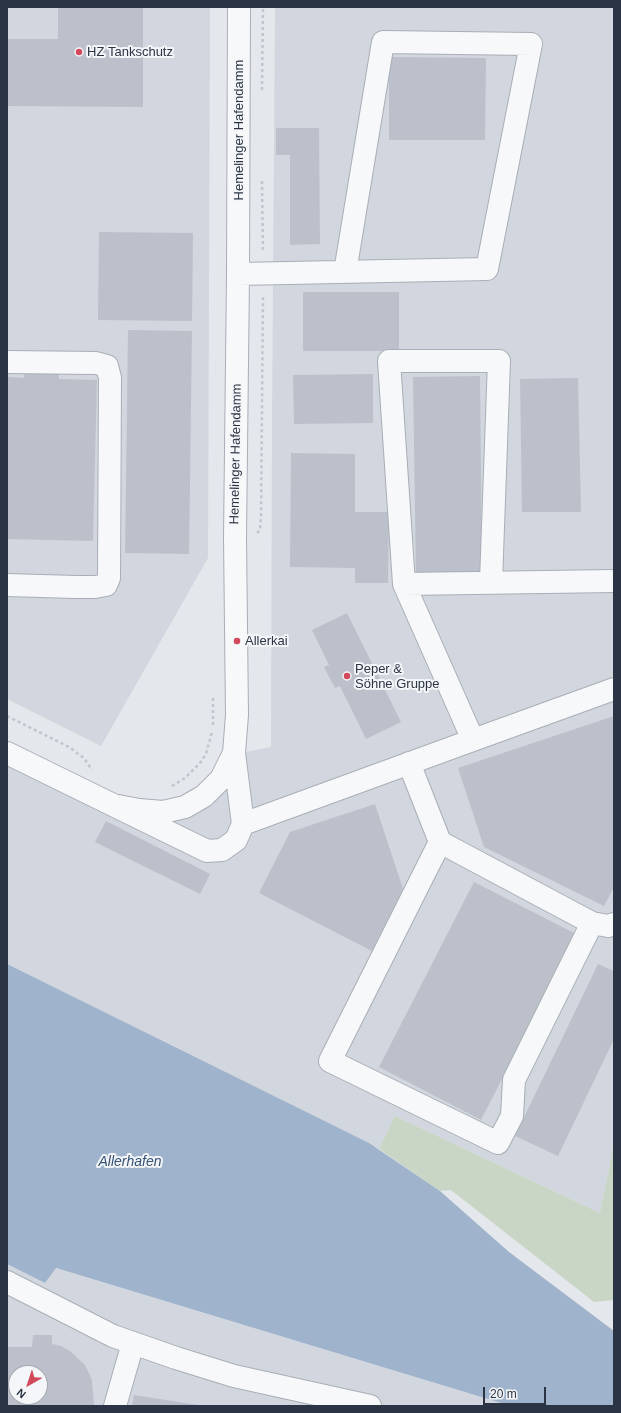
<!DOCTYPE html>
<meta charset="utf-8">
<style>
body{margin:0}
#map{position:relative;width:621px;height:1413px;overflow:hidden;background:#e4e7ec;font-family:Arial,sans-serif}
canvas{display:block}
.frame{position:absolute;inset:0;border:8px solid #2b3445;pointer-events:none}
.north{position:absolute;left:8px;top:1365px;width:40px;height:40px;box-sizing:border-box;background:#f4f6f9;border:1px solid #a4a8b1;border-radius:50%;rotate:219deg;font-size:11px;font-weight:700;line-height:16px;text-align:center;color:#2b3445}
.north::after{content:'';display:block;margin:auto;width:14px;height:18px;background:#d1495b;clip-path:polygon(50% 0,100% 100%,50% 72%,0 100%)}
.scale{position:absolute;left:483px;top:1387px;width:63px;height:18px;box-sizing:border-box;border:2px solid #2b3445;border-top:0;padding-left:5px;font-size:12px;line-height:14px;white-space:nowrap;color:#2b3445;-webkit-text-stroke:3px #f4f6f9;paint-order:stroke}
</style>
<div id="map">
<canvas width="621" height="1413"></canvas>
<div class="frame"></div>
<div class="north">N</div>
<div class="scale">20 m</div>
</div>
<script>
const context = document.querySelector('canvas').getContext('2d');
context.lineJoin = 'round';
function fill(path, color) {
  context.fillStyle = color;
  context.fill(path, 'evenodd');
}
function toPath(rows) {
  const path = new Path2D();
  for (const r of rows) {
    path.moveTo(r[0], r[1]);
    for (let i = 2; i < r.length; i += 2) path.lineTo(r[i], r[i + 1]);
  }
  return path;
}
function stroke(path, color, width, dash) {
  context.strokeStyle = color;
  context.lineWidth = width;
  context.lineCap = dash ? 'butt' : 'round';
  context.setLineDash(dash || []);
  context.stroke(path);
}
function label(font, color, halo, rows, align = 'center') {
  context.font = font + ' Arial,sans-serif';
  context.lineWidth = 4;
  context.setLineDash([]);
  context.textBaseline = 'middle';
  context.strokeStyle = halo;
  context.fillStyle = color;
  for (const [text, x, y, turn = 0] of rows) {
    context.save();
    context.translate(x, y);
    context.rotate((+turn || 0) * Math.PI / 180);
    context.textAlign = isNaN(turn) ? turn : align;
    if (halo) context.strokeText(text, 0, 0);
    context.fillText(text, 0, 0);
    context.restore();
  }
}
fill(toPath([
 [7,7,210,7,208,558,101,746,7,699],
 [275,7,614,7,614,1144,600,1213,395,1116,379,1149,7,965,7,751,171,816,240,753,271,747,272,422],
 [7,1264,45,1283,55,1268,511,1406,7,1406],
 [16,1373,40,1373,40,1397,16,1397]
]), '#d2d6de');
fill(toPath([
 [395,1116,600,1213,614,1144,614,1300,594,1302,451,1190,440,1191,379,1149]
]), '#c9d6c5');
fill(toPath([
 [7,964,369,1143,440,1191,509,1252,614,1331,614,1406,511,1406,56,1268,45,1283,7,1264]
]), '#9fb4cc');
fill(toPath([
 [58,7,143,7,143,107,7,106,7,39,58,39],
 [389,57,486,58,485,140,389,140],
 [276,128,319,128,320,244,290,245,290,155,276,155],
 [99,232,193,233,192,321,98,320],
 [303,292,399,292,399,351,303,351],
 [128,330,192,331,189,554,125,553],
 [25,370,59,371,59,379,97,380,93,541,7,539,7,377,24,378],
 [373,374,373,423,294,424,293,375],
 [480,376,482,574,416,575,413,377],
 [578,378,581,512,522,512,520,379],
 [291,453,355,454,355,512,389,512,388,583,355,583,355,568,290,567],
 [347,613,401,722,366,739,340,686,335,688,324,667,329,665,312,630],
 [614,716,614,887,604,906,484,847,458,768],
 [375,804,403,889,372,951,259,893,290,832],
 [106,821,210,874,200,894,95,842],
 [474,882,576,934,481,1120,379,1067],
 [598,964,614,971,614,1039,558,1156,515,1136],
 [33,1335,52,1335,52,1344,61,1346,70,1351,85,1365,92,1380,94,1406,7,1406,7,1347,32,1347],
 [16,1373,40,1373,40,1397,16,1397],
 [134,1395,198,1405,198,1406,132,1406]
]), '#bbc0ca');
const minor = toPath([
 [238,274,487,269,531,44,383,42,345,272],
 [7,362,96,363,107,366,110,378,109,578,106,585,95,587,75,587,7,585],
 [404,584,614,581],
 [473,740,614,689],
 [7,753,207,851,222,850,236,840,243,824,234,753],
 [409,763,440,842,592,923,608,926,614,924],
 [113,805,139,810,163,812,185,807,204,796,221,779,234,753,237,715,235,538,238,274,239,7],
 [243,824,473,740,404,584,389,361,499,361,491,582],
 [440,842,330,1061,498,1143,512,1116,514,1080,592,923],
 [7,1282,113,1336,176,1358,234,1376,370,1406],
 [115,1406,133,1343]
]);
stroke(minor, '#a9aeb7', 24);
stroke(toPath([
 [262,90,263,7],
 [262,181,263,252],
 [257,533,260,530,261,516,263,295],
 [7,716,69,747,84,758,92,770],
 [213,725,213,698],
 [172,786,185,778,200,763,206,754,212,732]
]), '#c2c5cb', 2.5, [3, 3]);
stroke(minor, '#f7f8fa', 22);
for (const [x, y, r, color] of [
 [79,52,4,"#d1495b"],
 [237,641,4,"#d1495b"],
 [347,676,4,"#d1495b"]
]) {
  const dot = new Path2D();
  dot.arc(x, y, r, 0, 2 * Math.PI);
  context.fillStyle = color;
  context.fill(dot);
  stroke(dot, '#f4f6f9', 1.5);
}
label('13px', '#2b3445', '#f4f6f9', [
 ["HZ Tankschutz",87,52],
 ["Allerkai",245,641],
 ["Peper &",355,669],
 ["Söhne Gruppe",355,684]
], 'left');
label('13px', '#2b3445', '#f4f6f9', [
 ["Hemelinger Hafendamm",239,130,-90],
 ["Hemelinger Hafendamm",236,454,-89]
]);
label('italic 14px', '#34527a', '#f4f6f9', [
 ["Allerhafen",130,1162]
]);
</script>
